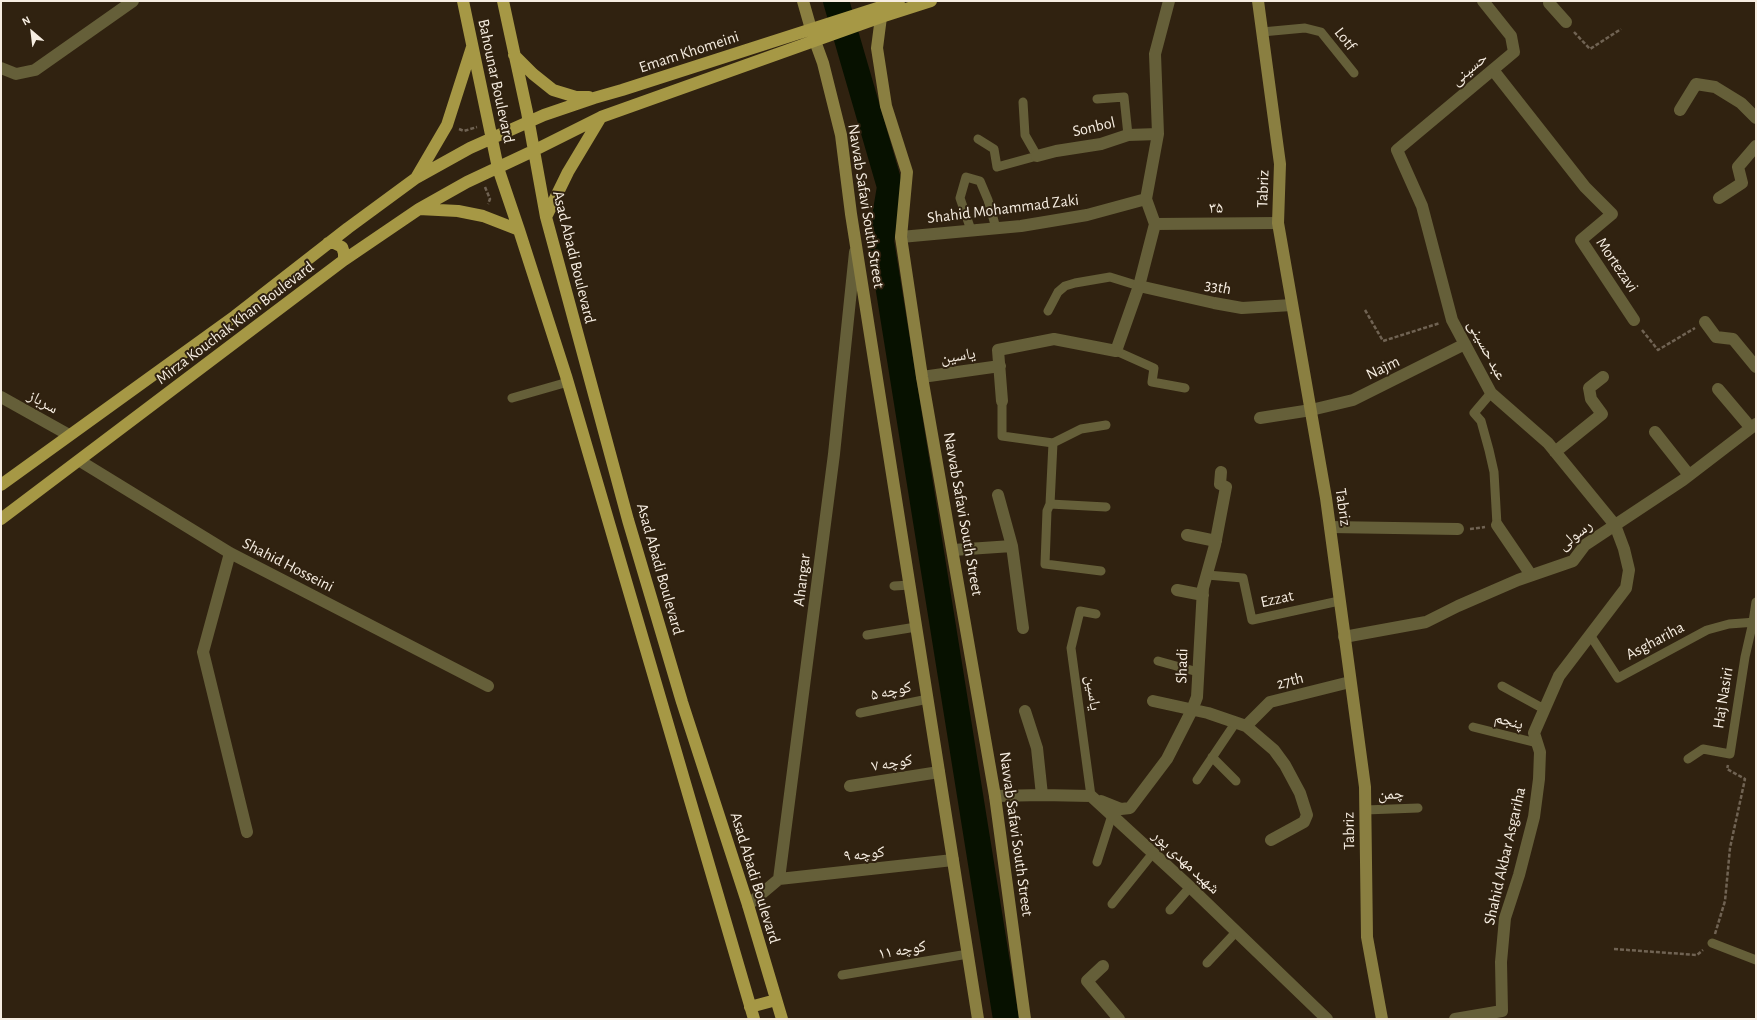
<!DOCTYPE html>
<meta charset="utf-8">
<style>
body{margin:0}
#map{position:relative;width:1757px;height:1020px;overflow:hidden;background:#302210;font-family:"Alegreya Sans",sans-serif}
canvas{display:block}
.frame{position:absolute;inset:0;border:2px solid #f6ede1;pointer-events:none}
.north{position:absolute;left:12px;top:12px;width:40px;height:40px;-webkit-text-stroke:3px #302210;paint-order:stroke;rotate:332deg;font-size:11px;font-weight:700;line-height:16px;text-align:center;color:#f6ede1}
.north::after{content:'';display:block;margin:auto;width:14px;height:18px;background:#f6ede1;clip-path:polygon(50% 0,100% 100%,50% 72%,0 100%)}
</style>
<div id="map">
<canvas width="1757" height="1020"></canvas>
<div class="frame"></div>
<div class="north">N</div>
</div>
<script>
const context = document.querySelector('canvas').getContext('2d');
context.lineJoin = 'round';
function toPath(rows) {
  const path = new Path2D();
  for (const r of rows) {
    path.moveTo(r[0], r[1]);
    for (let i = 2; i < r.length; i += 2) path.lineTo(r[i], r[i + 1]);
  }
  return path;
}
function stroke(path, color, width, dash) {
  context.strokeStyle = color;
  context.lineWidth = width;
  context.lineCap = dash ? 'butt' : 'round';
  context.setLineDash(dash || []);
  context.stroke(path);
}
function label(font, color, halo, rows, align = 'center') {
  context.font = font + ' "Alegreya Sans","Noto Naskh Arabic",sans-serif';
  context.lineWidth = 4;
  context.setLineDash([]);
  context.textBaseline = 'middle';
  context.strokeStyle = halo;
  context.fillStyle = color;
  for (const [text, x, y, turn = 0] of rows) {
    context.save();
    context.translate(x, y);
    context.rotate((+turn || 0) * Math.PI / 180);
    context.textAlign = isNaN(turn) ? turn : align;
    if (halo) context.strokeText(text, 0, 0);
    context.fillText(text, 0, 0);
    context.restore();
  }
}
stroke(toPath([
 [836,1,890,187,881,241,1006,1019]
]), '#071100', 26);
stroke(toPath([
 [1574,32,1590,49,1621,29],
 [459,129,464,131,477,127],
 [485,187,490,199,488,204],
 [1365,310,1383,341,1440,323],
 [1642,330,1658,350,1695,328],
 [1470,529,1485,527],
 [1715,934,1725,901,1730,848,1745,779,1727,769,1728,765],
 [1614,949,1697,955,1703,950]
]), '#706353', 2.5, [4, 2]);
stroke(toPath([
 [1262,32,1305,28,1321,32,1354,73],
 [1097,99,1124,97,1128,135],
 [978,139,994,149,997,167,1037,156,1025,135,1023,102],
 [971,230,960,198,966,177,980,181,988,200,996,228],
 [1048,311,1058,292,1065,286,1075,283,1110,277,1139,286],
 [1116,351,1154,368,1152,382,1185,388],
 [1491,393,1474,413,1481,421,1489,450,1494,472,1497,525],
 [512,398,568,382],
 [1002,401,1002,436,1053,443,1050,504,1106,507],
 [1053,443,1081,429,1106,425],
 [1050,504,1047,511,1045,564,1101,571],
 [1207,575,1243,578,1252,620,1339,601],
 [894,586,910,585],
 [867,635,916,627],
 [1590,635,1618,678,1707,630,1729,624,1756,622],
 [1158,661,1198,672],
 [1502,686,1544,709],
 [860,713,928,699],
 [1473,727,1537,743],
 [1212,757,1236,781],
 [1688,759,1703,749,1730,754,1745,657,1753,622,1756,602],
 [1197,780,1236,722],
 [1091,796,1071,648,1080,611,1096,614],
 [1365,810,1418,808],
 [1097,862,1112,815],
 [1112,904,1153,853],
 [1170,910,1190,887],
 [1712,943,1756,960],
 [1207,963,1236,932],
 [842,975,968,954]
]), '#655f39', 9);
stroke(toPath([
 [1549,3,1566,22],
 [1,68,16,74,35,70,133,1],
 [1493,70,1585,187,1612,214,1581,240,1634,320],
 [1680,110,1696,84,1715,87,1741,103,1756,118],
 [1037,156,1056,151,1101,144,1128,135,1158,134],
 [1719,198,1742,183,1738,167,1756,146],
 [1155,224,1278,223],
 [901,237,1021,226,1087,215,1146,199,1158,134,1155,54,1169,1],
 [1139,286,1214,303,1242,308,1292,305],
 [1705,322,1716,337,1733,339,1756,367],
 [922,377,1000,366],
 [1718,389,1751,428],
 [1,397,69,435],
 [1002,401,998,350,1054,339,1116,351,1139,286,1155,224,1146,199],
 [1260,418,1311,410,1353,400,1465,344],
 [1655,432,1689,475],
 [1555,452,1602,414,1591,399,1589,388,1603,377],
 [80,461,230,553,488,686],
 [998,495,1012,546],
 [1497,525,1531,575],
 [1330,527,1458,529],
 [1187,535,1216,541],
 [953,550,1012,546,1023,628],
 [230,553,203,652,247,832],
 [1177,590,1203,595],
 [1344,637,1426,622,1458,606,1518,580,1573,561,1585,545,1683,480,1756,424],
 [1153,701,1208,713,1246,726,1274,750,1285,765,1300,793,1307,815,1304,822,1271,840],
 [1025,711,1037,748,1042,795],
 [1246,726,1270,702,1350,682],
 [850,786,939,772],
 [995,796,1042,795,1091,796,1190,887,1327,1019],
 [1101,801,1121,809,1130,808,1167,759,1192,710,1197,697,1203,588,1215,545,1226,487,1220,484,1221,472],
 [779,879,953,860],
 [748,905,779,879,834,454,855,252],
 [1103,966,1087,981,1119,1019],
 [1455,1019,1502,1011,1501,962,1505,918,1519,875,1534,817,1539,779,1540,752,1534,733,1559,676,1626,588,1629,570,1624,549,1615,525,1548,443,1491,393,1452,320,1422,206,1397,150,1514,52,1511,36,1483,1]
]), '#655f39', 12);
stroke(toPath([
 [803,1,811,29],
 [1258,1,1280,164,1278,223,1326,498,1365,787,1367,937,1382,1019],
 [881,17,877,48,886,106,907,172,901,237,922,377,995,796,1025,1019],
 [815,41,823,63,841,135,851,214,978,1019]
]), '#8a7f41', 12);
stroke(toPath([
 [463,1,498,168,519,230,566,376,754,1019],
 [503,1,527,112,546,217,628,520,682,702,748,905,782,1019],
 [514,55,533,74,553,90,576,97,589,97],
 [416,178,447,125,472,47],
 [419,209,458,211,483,216,519,230],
 [546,217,568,172,601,117],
 [328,243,334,243,342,247,344,253,344,260],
 [1,485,235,316,348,228,416,178,470,148,544,115,594,98,622,90,899,1],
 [1,519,344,260,419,209,467,182,533,151,601,117,881,17,931,1],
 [750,1007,776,1000]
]), '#a69845', 12);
label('16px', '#f6ede1', '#302210', [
 ["Lotf",1345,39,51],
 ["Emam Khomeini",689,52,-18],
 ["حسینی",1469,69,-40],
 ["Bahounar Boulevard",496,81,78],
 ["Sonbol",1094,127,-13],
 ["Tabriz",1263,189,-88],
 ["Navvab Safavi South Street",866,206,81],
 ["۳۵",1216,208,-1],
 ["Shahid Mohammad Zaki",1003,209,-7],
 ["Asad Abadi Boulevard",574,257,76],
 ["Mortezavi",1617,265,56],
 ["33th",1218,287,11],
 ["Mirza Kouchak Khan Boulevard",235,323,-37],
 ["عبد حسینی",1487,350,62],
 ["یاسین",958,356,-9],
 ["Najm",1383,368,-26],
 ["سرباز",43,402,29],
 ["Tabriz",1343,507,82],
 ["Navvab Safavi South Street",963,514,80],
 ["رسولی",1575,535,-38],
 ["Shahid Hosseini",288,565,27],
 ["Asad Abadi Boulevard",660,569,74],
 ["Ahangar",802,580,-83],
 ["Ezzat",1277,599,-12],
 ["Asghariha",1655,641,-28],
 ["Shadi",1182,666,-88],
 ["27th",1290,681,-14],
 ["کوچه ۵",891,691,-12],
 ["یاسین",1093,693,82],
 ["Haj Nasiri",1723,698,-81],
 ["پنجم",1509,721,15],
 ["کوچه ۷",892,763,-9],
 ["چمن",1391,794,-2],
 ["Tabriz",1349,831,-91],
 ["Navvab Safavi South Street",1016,834,82],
 ["کوچه ۹",864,854,-6],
 ["Shahid Akbar Asgariha",1505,856,-77],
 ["شهید مهدی پور",1186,862,43],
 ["Asad Abadi Boulevard",755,878,73],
 ["کوچه ۱۱",902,950,-10]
]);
</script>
